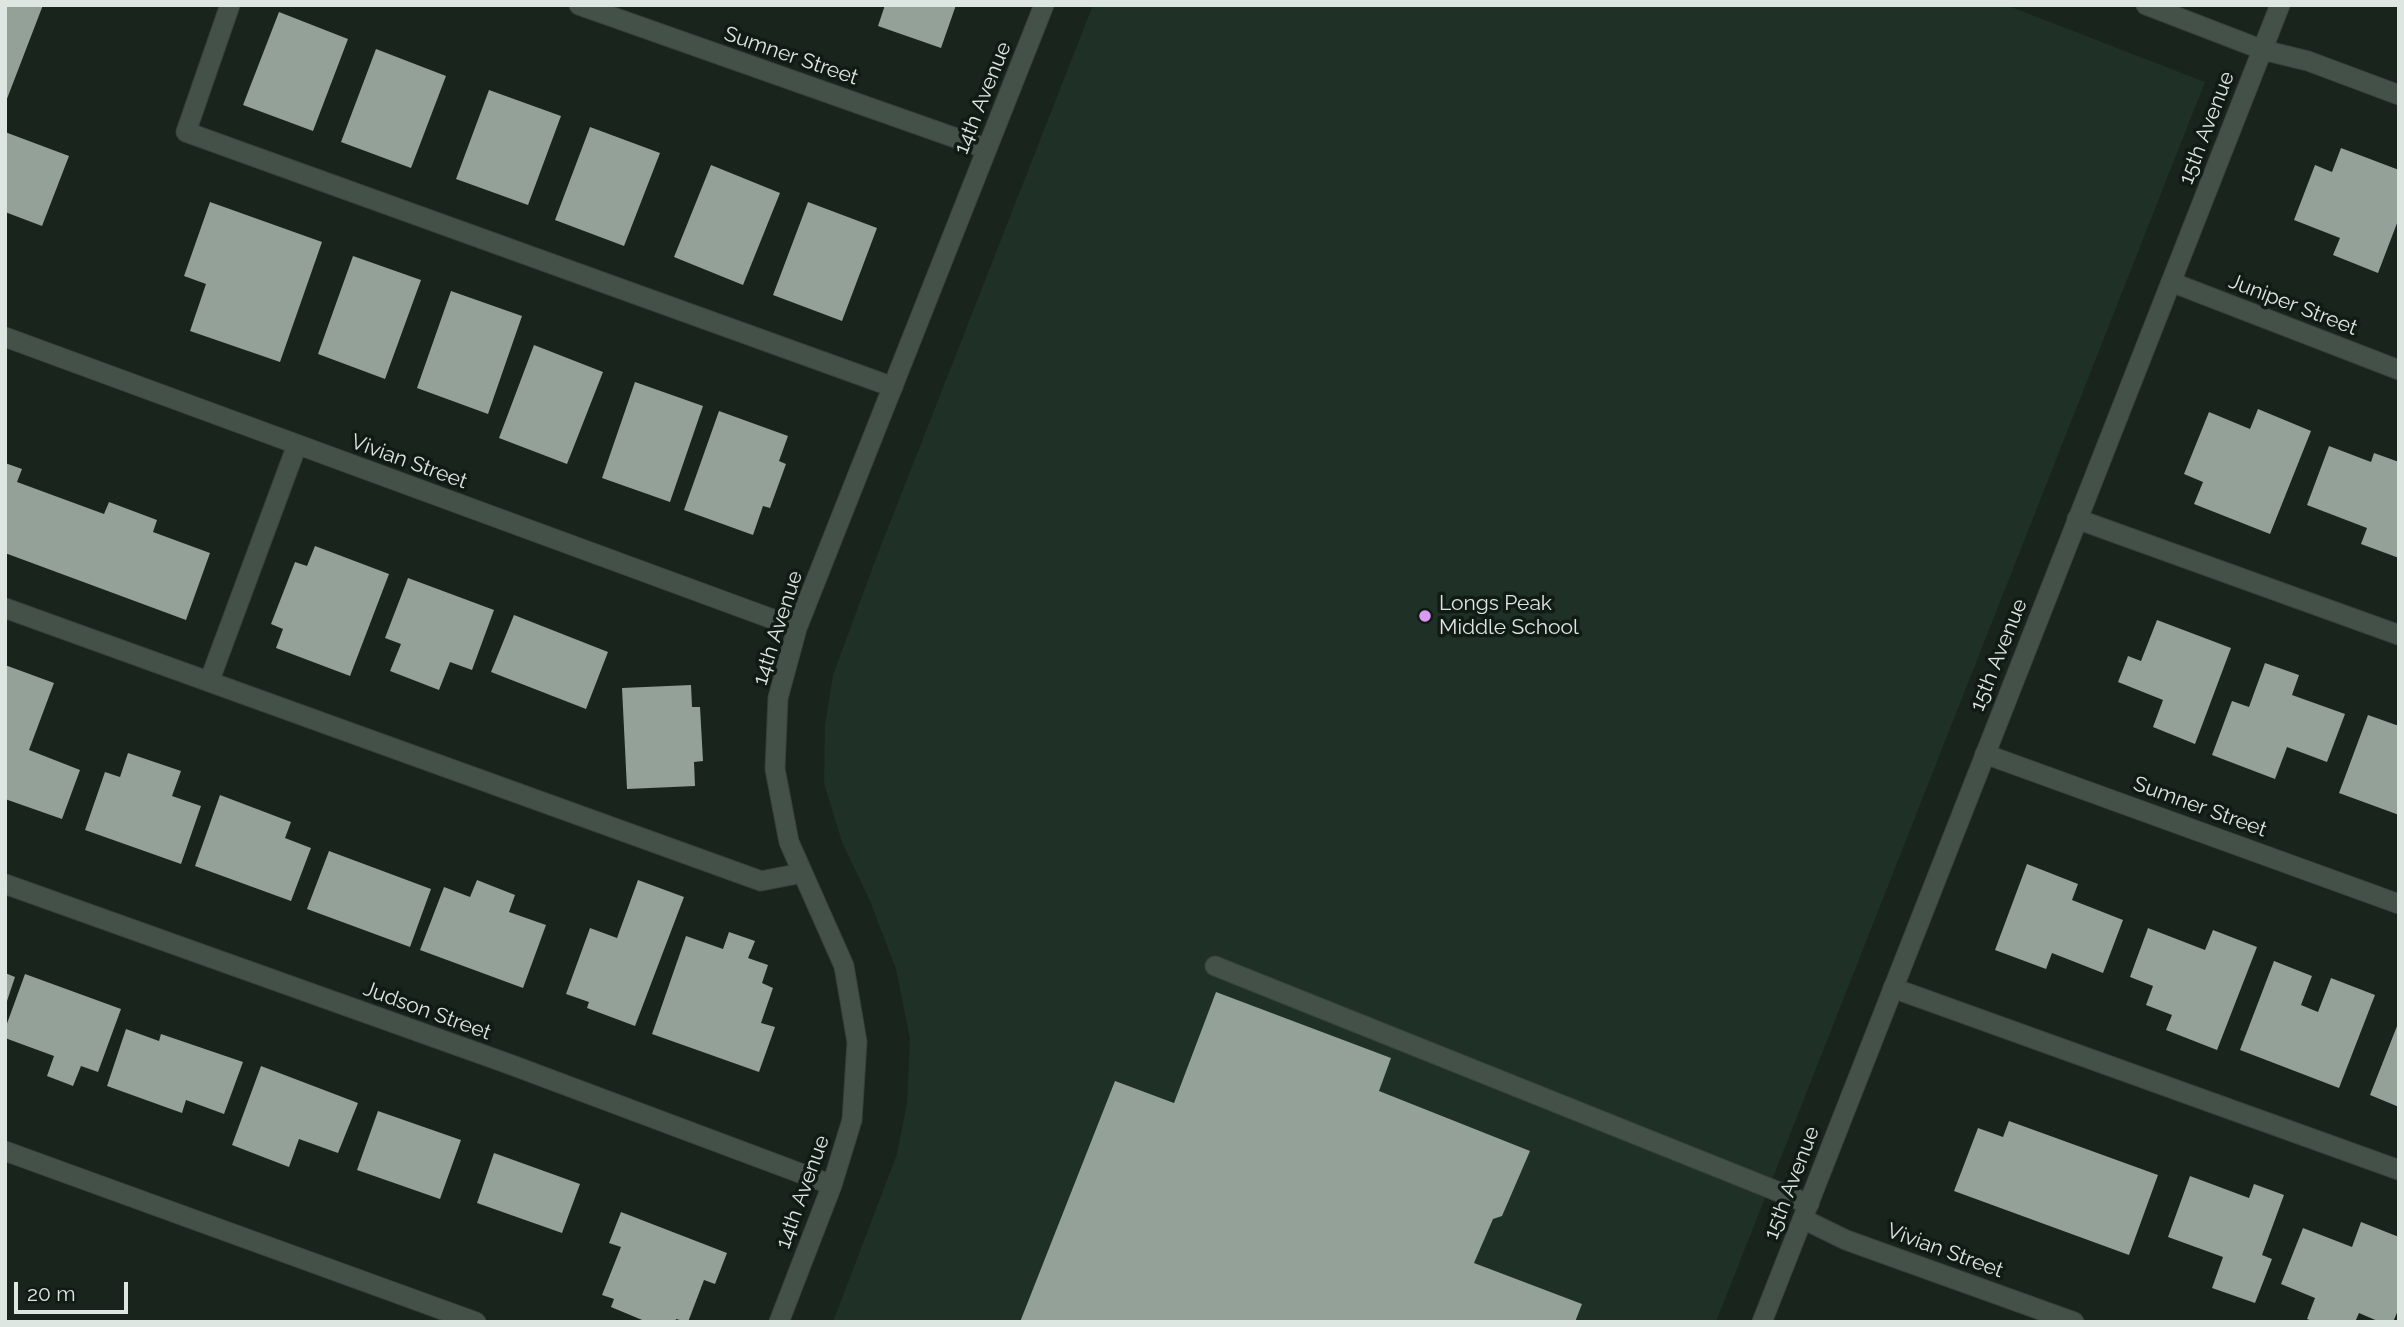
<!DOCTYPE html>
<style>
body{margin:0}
#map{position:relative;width:2404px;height:1327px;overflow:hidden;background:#19241d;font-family:Raleway,sans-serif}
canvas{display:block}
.frame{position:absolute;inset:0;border:7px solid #dee6e1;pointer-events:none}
.scale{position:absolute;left:14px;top:1282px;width:114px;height:32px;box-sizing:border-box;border:4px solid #dee6e1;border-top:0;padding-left:9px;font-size:21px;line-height:24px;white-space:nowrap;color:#dee6e1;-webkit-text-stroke:5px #101b14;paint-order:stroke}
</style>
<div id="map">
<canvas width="2404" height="1327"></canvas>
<div class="frame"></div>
<div class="scale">20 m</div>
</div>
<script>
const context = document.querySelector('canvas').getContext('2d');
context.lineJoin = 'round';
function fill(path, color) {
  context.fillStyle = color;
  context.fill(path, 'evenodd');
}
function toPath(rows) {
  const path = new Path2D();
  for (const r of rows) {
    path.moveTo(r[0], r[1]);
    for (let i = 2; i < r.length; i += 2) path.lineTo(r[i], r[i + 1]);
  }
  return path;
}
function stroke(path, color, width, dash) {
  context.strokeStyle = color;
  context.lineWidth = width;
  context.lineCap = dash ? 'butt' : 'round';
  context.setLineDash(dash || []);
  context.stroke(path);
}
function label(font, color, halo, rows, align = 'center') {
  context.font = font + ' Raleway,sans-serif';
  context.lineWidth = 7;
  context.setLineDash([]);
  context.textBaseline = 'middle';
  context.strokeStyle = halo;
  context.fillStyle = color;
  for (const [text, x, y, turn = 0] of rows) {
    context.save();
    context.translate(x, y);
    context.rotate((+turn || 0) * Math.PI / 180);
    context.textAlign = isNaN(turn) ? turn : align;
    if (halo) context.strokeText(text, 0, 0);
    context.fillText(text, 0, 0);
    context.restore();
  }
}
fill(toPath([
 [1093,5,2006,5,2205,82,1716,1322,833,1322,897,1154,907,1103,910,1039,896,969,870,901,842,842,824,783,825,725,833,675,877,556]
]), '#1f3026');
fill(toPath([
 [5,5,43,5,5,104],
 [885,5,956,5,941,48,878,26],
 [279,12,348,39,313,131,243,105],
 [376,49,446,76,411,168,341,142],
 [489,90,561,116,528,205,456,179],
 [590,127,660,153,624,246,555,220],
 [5,132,69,156,42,226,5,212],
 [2341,148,2399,170,2399,218,2378,273,2333,255,2340,238,2294,220,2315,165,2332,172],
 [711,165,780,193,743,285,674,257],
 [210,202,322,242,280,362,190,331,206,284,184,276],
 [808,202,877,228,842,321,773,295],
 [353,256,421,280,385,379,318,354],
 [451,291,522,316,488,414,417,388],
 [534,345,603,372,567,464,499,438],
 [635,382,703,406,670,502,602,478],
 [2258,409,2311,431,2270,534,2194,504,2203,482,2184,474,2209,412,2250,429],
 [719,411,788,436,779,461,786,464,770,508,763,506,753,535,684,510],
 [2329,446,2371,462,2374,453,2399,462,2399,558,2361,544,2367,528,2307,505],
 [5,463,22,469,17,482,104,514,109,502,157,520,153,532,210,553,186,620,5,553],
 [315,546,389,574,350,676,276,648,283,629,271,624,295,562,307,566],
 [408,578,494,610,472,670,450,662,439,690,390,671,401,644,385,638],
 [514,615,608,652,586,709,491,672],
 [2157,620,2231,648,2195,744,2153,727,2163,700,2118,682,2128,656,2141,661],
 [2265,663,2299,675,2292,695,2345,714,2327,762,2287,747,2275,779,2212,755,2232,701,2249,707],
 [5,665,54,683,29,750,80,770,62,819,5,799],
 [691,685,692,707,700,707,703,761,694,762,695,786,627,789,622,688],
 [2368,715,2399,726,2399,815,2339,793],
 [128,753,181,771,172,796,201,806,181,864,85,830,105,772,120,777],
 [220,795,291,822,285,838,311,848,291,901,195,866],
 [329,851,431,889,410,947,307,909],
 [2027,864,2078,884,2072,900,2123,920,2103,973,2052,953,2046,969,1995,950],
 [477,880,515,895,509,912,546,925,523,988,420,950,444,887,470,897],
 [638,880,684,897,635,1026,587,1008,589,1002,566,994,590,928,617,938],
 [2148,928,2205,950,2213,930,2257,947,2217,1050,2166,1030,2172,1015,2146,1005,2153,986,2130,977],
 [729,932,755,941,748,958,768,965,762,983,773,988,761,1023,775,1027,759,1072,652,1034,686,936,723,949],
 [2274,961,2312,976,2301,1005,2318,1012,2331,978,2375,995,2339,1088,2240,1050],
 [5,973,15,977,6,1004,5,1004],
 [25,974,121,1009,98,1072,81,1066,73,1086,47,1076,54,1056,5,1038,5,1029],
 [1216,992,1391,1058,1379,1091,1530,1151,1502,1216,1493,1219,1474,1263,1582,1304,1575,1322,1020,1322,1115,1081,1174,1103],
 [2399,1021,2399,1107,2370,1095],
 [126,1029,159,1041,161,1034,243,1062,224,1114,186,1100,182,1113,107,1086],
 [261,1066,358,1103,338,1153,299,1139,289,1167,232,1145],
 [378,1111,461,1140,440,1199,357,1170],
 [2009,1121,2158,1175,2129,1255,1954,1191,1978,1128,2003,1137],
 [494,1153,580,1184,562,1233,477,1203],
 [2190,1176,2249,1198,2254,1184,2284,1195,2262,1255,2272,1259,2255,1303,2212,1288,2223,1257,2168,1237],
 [621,1212,727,1253,715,1284,704,1280,688,1322,676,1319,675,1322,647,1322,611,1307,614,1299,602,1295,621,1247,609,1243],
 [2361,1222,2399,1237,2399,1308,2393,1322,2380,1322,2359,1313,2355,1322,2315,1322,2307,1319,2315,1298,2281,1284,2303,1228,2352,1247]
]), '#93a198');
const service = toPath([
 [230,5,186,132,893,387],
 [2146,5,2263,50,2308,61,2399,95],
 [2077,519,2399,635],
 [5,608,761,881,802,873],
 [209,682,297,445],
 [1215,966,1809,1204],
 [1893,988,2399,1170],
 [5,1151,476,1322]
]);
const minor = toPath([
 [579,5,987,149],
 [2171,282,2399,370],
 [5,337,797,628],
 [1985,754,2399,904],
 [5,884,509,1064,832,1185],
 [1803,1219,1846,1240,2074,1322],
 [779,1322,832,1185,852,1120,857,1042,844,966,789,842,775,769,778,698,797,628,1044,5]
]);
const tertiary = toPath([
 [1762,1322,2280,5]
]);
stroke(service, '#38413b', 21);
stroke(minor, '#38413b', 21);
stroke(tertiary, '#38413b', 21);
stroke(service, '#445149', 19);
stroke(minor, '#445149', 19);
stroke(tertiary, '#445149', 19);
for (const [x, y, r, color] of [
 [1425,616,7,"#db99f6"]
]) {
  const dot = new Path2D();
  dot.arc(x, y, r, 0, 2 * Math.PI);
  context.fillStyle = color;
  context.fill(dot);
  stroke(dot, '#101b14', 2.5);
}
label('21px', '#dee6e1', '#101b14', [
 ["Sumner Street",791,56,19],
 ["14th Avenue",983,98,-68],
 ["15th Avenue",2207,128,-69],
 ["Juniper Street",2293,305,21],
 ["Vivian Street",409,462,20],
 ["14th Avenue",778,628,-72],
 ["15th Avenue",1999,655,-68],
 ["Sumner Street",2200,807,20],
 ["Judson Street",427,1011,20],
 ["15th Avenue",1792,1183,-69],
 ["14th Avenue",803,1192,-70],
 ["Vivian Street",1945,1251,20]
]);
label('21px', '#dee6e1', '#101b14', [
 ["Longs Peak",1439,604],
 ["Middle School",1439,628]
], 'left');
</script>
